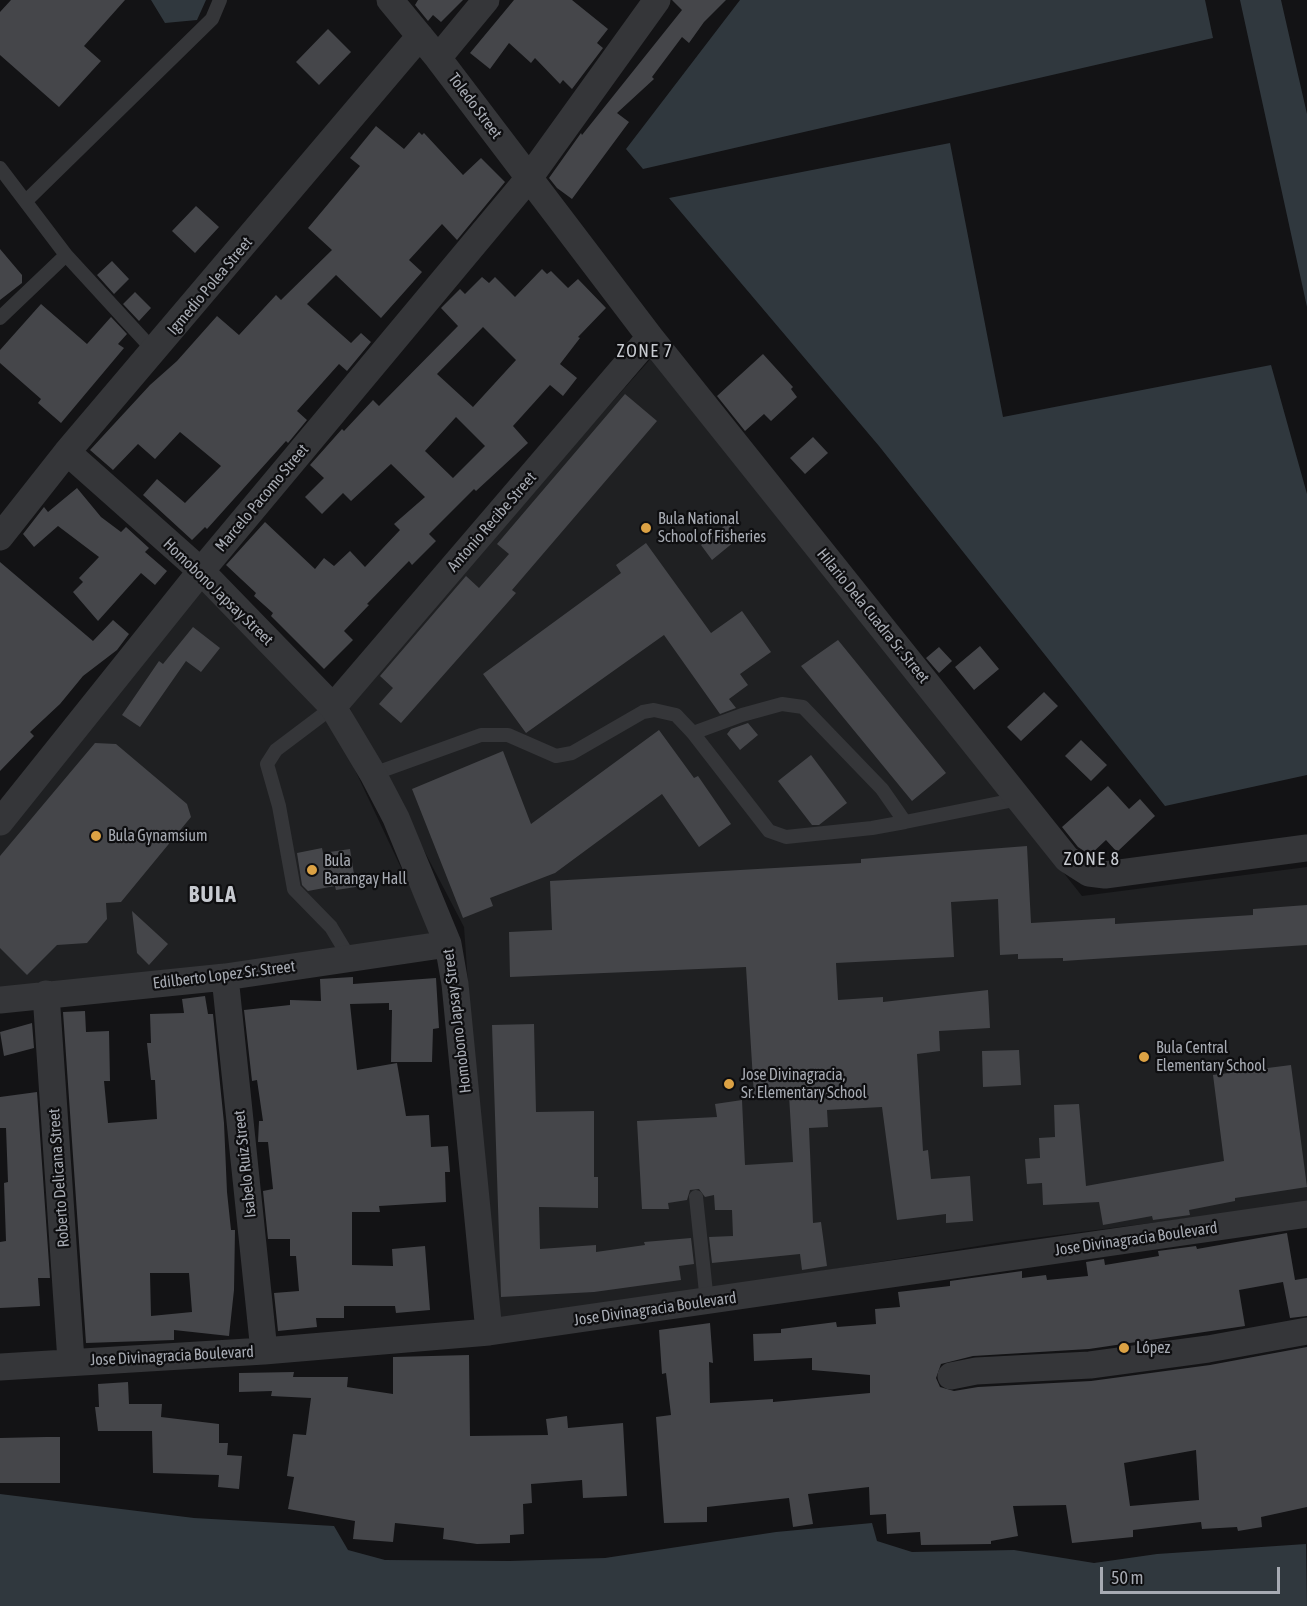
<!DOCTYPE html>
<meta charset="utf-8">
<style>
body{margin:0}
#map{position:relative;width:1307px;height:1606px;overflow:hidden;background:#131315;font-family:"Asap Condensed",sans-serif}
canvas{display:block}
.scale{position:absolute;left:1100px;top:1567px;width:180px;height:27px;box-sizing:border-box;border:3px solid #a7abb3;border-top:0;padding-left:8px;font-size:18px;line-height:21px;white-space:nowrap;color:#a7abb3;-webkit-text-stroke:4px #0e0e10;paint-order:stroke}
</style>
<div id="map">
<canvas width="1307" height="1606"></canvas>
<div class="scale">50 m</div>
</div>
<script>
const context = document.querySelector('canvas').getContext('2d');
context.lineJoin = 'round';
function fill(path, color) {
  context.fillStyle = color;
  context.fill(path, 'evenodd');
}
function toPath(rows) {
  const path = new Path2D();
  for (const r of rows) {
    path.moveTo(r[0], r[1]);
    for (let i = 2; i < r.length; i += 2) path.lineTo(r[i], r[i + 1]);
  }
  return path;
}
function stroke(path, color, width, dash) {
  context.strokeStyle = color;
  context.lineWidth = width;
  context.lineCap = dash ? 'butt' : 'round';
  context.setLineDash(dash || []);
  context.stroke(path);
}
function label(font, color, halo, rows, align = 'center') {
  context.font = font + ' "Asap Condensed",sans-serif';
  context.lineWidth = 4.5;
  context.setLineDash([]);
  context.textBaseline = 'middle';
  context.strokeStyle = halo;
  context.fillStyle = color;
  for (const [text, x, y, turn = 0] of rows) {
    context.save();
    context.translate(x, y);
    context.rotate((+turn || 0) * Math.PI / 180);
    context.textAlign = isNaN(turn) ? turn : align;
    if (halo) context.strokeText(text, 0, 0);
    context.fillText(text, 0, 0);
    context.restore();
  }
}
fill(toPath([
 [654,355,1082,896,1307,867,1307,1203,1003,1242,492,1324,464,927,346,701],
 [205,582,332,721,434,938,0,994,0,835]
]), '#1f2022');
fill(toPath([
 [151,0,206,0,197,20,165,23],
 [740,0,1205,0,1213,38,643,169,626,149],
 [1240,0,1281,0,1307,114,1307,307],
 [950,143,1003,417,1271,365,1307,494,1307,775,1165,806,879,446,669,198],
 [0,1494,194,1518,334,1526,348,1550,385,1560,510,1561,605,1558,776,1532,872,1523,877,1541,912,1552,1014,1550,1094,1563,1157,1554,1306,1544,1307,1606,0,1606]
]), '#30383e');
fill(toPath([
 [11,0,125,0,84,46,101,61,59,107,0,55,0,12],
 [418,0,463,0,441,22,433,15,428,21,415,5],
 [514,0,572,0,608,29,597,43,603,48,572,89,563,80,560,84,535,58,531,63,509,43,490,69,470,53],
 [672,0,726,0,704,22,689,43,682,37,652,77,654,79,617,113,629,122,572,199,557,188,549,178,581,133,582,135,682,10],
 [328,29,351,52,319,85,296,62],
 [376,126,404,149,419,132,422,135,424,133,463,175,481,158,505,182,457,240,442,224,409,260,422,272,381,318,336,275,307,304,351,343,361,333,371,342,347,371,339,364,297,411,307,420,288,443,286,441,207,529,205,527,192,540,143,495,157,479,185,503,221,466,180,432,155,459,138,444,113,470,90,450,150,385,177,361,217,316,239,335,276,295,281,300,332,250,308,228,360,166,350,158],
 [196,206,219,227,195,253,172,231],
 [0,249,22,275,22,283,0,300],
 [112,261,129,279,114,294,97,275],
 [542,269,547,274,551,271,568,288,578,279,606,308,578,337,580,338,560,364,577,378,563,396,550,385,513,426,528,443,476,491,474,489,429,534,436,541,412,565,409,561,367,604,369,605,344,631,353,640,324,669,271,616,273,613,254,596,256,593,226,565,265,522,315,569,324,558,334,566,350,551,365,567,400,530,394,524,425,497,391,464,351,501,343,493,322,514,305,497,324,478,310,465,342,429,344,431,373,400,379,406,458,326,441,308,460,289,465,294,482,277,489,283,495,277,515,297],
 [483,327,516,360,473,407,437,374],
 [456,417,485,446,453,478,425,451],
 [135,292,151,308,139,321,123,304],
 [41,304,87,344,111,317,127,334,118,344,124,348,61,423,38,403,41,399,0,363,0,350],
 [763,354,793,387,791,389,797,397,771,421,764,414,745,431,717,396],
 [625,394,657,421,512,590,516,593,401,723,379,704,393,688,380,676,466,576,479,588,509,554,497,544],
 [813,437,828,453,805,474,790,458],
 [77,488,101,517,121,532,126,527,149,548,145,552,167,571,155,585,141,573,98,621,73,592,83,582,79,578,99,557,58,526,34,547,23,534,44,507,48,512],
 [728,523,740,537,712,560,701,545],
 [646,543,711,633,742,611,771,652,740,674,748,685,729,699,736,708,720,714,664,635,526,733,483,674,621,573,616,565],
 [0,562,93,641,113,620,129,634,117,650,83,676,60,704,30,732,34,736,0,771],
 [193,627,220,648,201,672,186,661,140,727,122,715,159,661,163,664],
 [838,640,946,773,912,801,801,666],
 [980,646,999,669,974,690,955,667],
 [939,647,952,661,939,673,926,658],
 [1044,692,1058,706,1021,741,1007,727],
 [748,723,758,735,740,750,727,734,731,729],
 [659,730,694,778,698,776,731,824,699,847,662,794,555,873,490,898,493,906,463,918,412,789,503,751,531,824],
 [1081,740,1107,765,1091,781,1065,756],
 [95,743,116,744,187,804,191,817,121,902,106,903,107,919,87,943,57,945,27,975,0,948,0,856],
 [811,755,847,803,819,825,812,825,778,781],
 [1108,786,1129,809,1140,799,1155,816,1117,852,1106,840,1090,855,1078,847,1062,827],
 [1027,846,1031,923,1115,918,1115,924,1253,915,1253,909,1307,905,1307,945,1063,961,1063,958,1018,959,1018,954,1000,955,998,899,951,902,954,957,836,963,838,1000,883,997,883,1002,988,990,990,1028,939,1031,940,1051,917,1054,923,1151,928,1150,931,1179,970,1176,973,1221,946,1223,946,1214,897,1220,882,1107,827,1110,828,1127,809,1128,813,1223,821,1222,827,1266,802,1270,800,1254,712,1263,709,1237,733,1236,732,1210,715,1210,714,1195,705,1197,699,1189,690,1190,687,1200,668,1203,669,1209,642,1209,637,1121,717,1117,715,1104,742,1100,745,1165,793,1162,789,1095,754,1096,746,967,510,977,509,932,552,930,550,881,861,863,861,859],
 [322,848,323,853,350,849,356,887,336,890,335,886,308,891,302,885,297,853],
 [132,911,168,944,149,965,137,953],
 [353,977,353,984,436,978,439,1028,433,1029,432,1062,391,1062,392,1010,389,1010,389,1003,350,1004,357,1070,397,1063,406,1116,429,1115,431,1147,448,1146,450,1172,445,1172,446,1202,379,1206,380,1212,352,1212,352,1265,393,1266,392,1249,425,1246,430,1310,396,1313,395,1306,344,1306,344,1318,316,1318,317,1327,278,1331,274,1293,299,1291,296,1256,290,1256,290,1239,268,1239,263,1191,273,1189,268,1142,258,1142,259,1121,263,1121,257,1080,252,1081,244,1010,290,1005,290,1000,321,1001,320,979],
 [205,996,208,1014,213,1014,224,1123,227,1192,231,1230,235,1230,234,1290,229,1336,174,1330,174,1340,86,1343,63,1012,85,1011,86,1032,109,1031,110,1081,104,1081,108,1123,157,1119,155,1080,151,1080,147,1043,151,1043,150,1014,184,1013,182,999],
 [150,1273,189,1273,192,1312,151,1316],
 [32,1023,34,1048,4,1056,0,1032],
 [534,1024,536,1112,594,1111,594,1177,598,1177,598,1208,539,1207,540,1249,596,1245,596,1252,645,1245,644,1242,691,1238,694,1264,679,1266,681,1280,594,1292,501,1297,492,1025],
 [1019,1050,1021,1085,983,1087,982,1051],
 [1291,1065,1307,1187,1235,1198,1235,1201,1189,1210,1190,1215,1153,1220,1152,1216,1103,1225,1099,1202,1043,1205,1042,1183,1027,1184,1025,1159,1040,1158,1039,1138,1055,1137,1054,1105,1079,1104,1086,1186,1224,1161,1213,1075],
 [37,1092,50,1278,38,1278,40,1306,0,1308,0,1242,6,1241,4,1183,8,1182,6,1128,0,1128,0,1097],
 [1287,1233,1295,1280,1307,1278,1307,1316,1290,1318,1283,1282,1239,1290,1245,1326,1089,1349,973,1356,941,1364,936,1378,940,1387,954,1391,978,1387,1091,1381,1210,1365,1307,1347,1307,1507,1261,1517,1262,1527,1238,1531,1237,1527,1202,1529,1201,1522,1133,1530,1133,1537,1072,1543,1066,1505,1013,1506,1018,1536,991,1541,991,1544,921,1545,920,1532,887,1534,886,1514,870,1515,869,1487,808,1494,813,1524,793,1527,789,1498,707,1507,707,1522,664,1523,656,1417,671,1415,666,1373,662,1374,659,1330,710,1323,713,1363,709,1362,710,1403,773,1399,773,1402,870,1393,870,1375,812,1370,812,1358,754,1361,753,1334,781,1333,781,1329,836,1322,837,1327,876,1324,875,1309,900,1307,898,1292,950,1286,950,1281,1022,1271,1022,1278,1046,1275,1047,1280,1088,1276,1086,1262,1104,1259,1105,1265,1159,1256,1158,1251,1196,1246,1197,1249],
 [1196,1450,1199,1500,1130,1506,1124,1463],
 [469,1355,470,1436,548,1435,546,1419,567,1416,568,1428,623,1423,627,1496,583,1498,582,1480,531,1484,532,1503,523,1504,524,1534,510,1535,510,1543,477,1544,443,1539,444,1528,395,1523,393,1542,353,1539,355,1521,288,1509,294,1477,287,1476,293,1434,306,1435,311,1398,271,1396,272,1391,239,1392,239,1373,294,1372,293,1377,348,1377,347,1387,393,1394,393,1357],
 [128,1382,129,1404,162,1404,161,1417,219,1424,219,1443,228,1443,227,1455,242,1456,239,1489,218,1487,219,1475,153,1473,152,1431,98,1431,95,1407,99,1407,98,1384],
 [46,1437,60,1437,60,1483,0,1483,0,1438]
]), '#45464a');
stroke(toPath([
 [0,168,66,255,155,352],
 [27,200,212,19,220,0],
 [0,318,66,255],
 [333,707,276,750,267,764,279,806,294,889,331,927,349,957],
 [373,774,481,735,508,735,556,756,572,753,643,712,654,710,676,715,693,733,769,831,786,837,872,828,905,822,882,789,803,707,782,704,742,715,693,733],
 [905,822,1019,799],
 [696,1197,707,1302]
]), '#353639', 14);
stroke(toPath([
 [390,0,438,58,650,337,1067,859,1089,873,1105,875,1307,848],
 [438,58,486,0],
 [67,452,201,571,333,707,373,774,396,818,448,944,455,984,489,1332],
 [0,537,67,452,420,36],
 [333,707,650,337],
 [0,822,201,571,529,178,657,0],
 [225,977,264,1351],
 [46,994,71,1361],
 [0,1000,225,977,448,944],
 [0,1367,264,1351,489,1332,1307,1214],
 [951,1376,976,1371,1090,1365,1208,1349,1307,1331]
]), '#353639', 27);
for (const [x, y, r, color] of [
 [646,528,6,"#dca244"],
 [96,836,6,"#dca244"],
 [312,870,6,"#dca244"],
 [1144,1057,6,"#dca244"],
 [729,1084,6,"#dca244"],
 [1124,1348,6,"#dca244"]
]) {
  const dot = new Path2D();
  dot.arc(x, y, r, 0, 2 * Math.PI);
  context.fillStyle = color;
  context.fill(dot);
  stroke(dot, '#0e0e10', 2);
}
label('16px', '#a7abb3', '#0e0e10', [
 ["Toledo Street",475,106,53],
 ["Igmedio Polea Street",210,286,-50],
 ["Marcelo Pacomo Street",262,498,-50],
 ["Antonio Recibe Street",492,522,-49],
 ["Homobono Japsay Street",218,592,44],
 ["Hilario Dela Cuadra Sr. Street",873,616,51],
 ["Edilberto Lopez Sr. Street",224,975,-7],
 ["Homobono Japsay Street",457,1021,-97],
 ["Isabelo Ruiz Street",245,1164,-96],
 ["Roberto Delicana Street",59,1178,-94],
 ["Jose Divinagracia Boulevard",1136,1239,-8],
 ["Jose Divinagracia Boulevard",655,1309,-8],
 ["Jose Divinagracia Boulevard",172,1356,-3]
]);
label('16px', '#a7abb3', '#0e0e10', [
 ["Bula National",658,519],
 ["School of Fisheries",658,537],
 ["Bula Gynamsium",108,836],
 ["Bula",324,861],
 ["Barangay Hall",324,879],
 ["Bula Central",1156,1048],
 ["Elementary School",1156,1066],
 ["Jose Divinagracia,",741,1075],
 ["Sr. Elementary School",741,1093],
 ["López",1136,1348]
], 'left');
context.letterSpacing = '1.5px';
label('18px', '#c7cad0', '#0e0e10', [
 ["ZONE 7",645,351],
 ["ZONE 8",1092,859]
]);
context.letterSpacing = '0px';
context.letterSpacing = '1.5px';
label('bold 22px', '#c7cad0', '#0e0e10', [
 ["BULA",213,895]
]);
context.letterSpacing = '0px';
</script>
